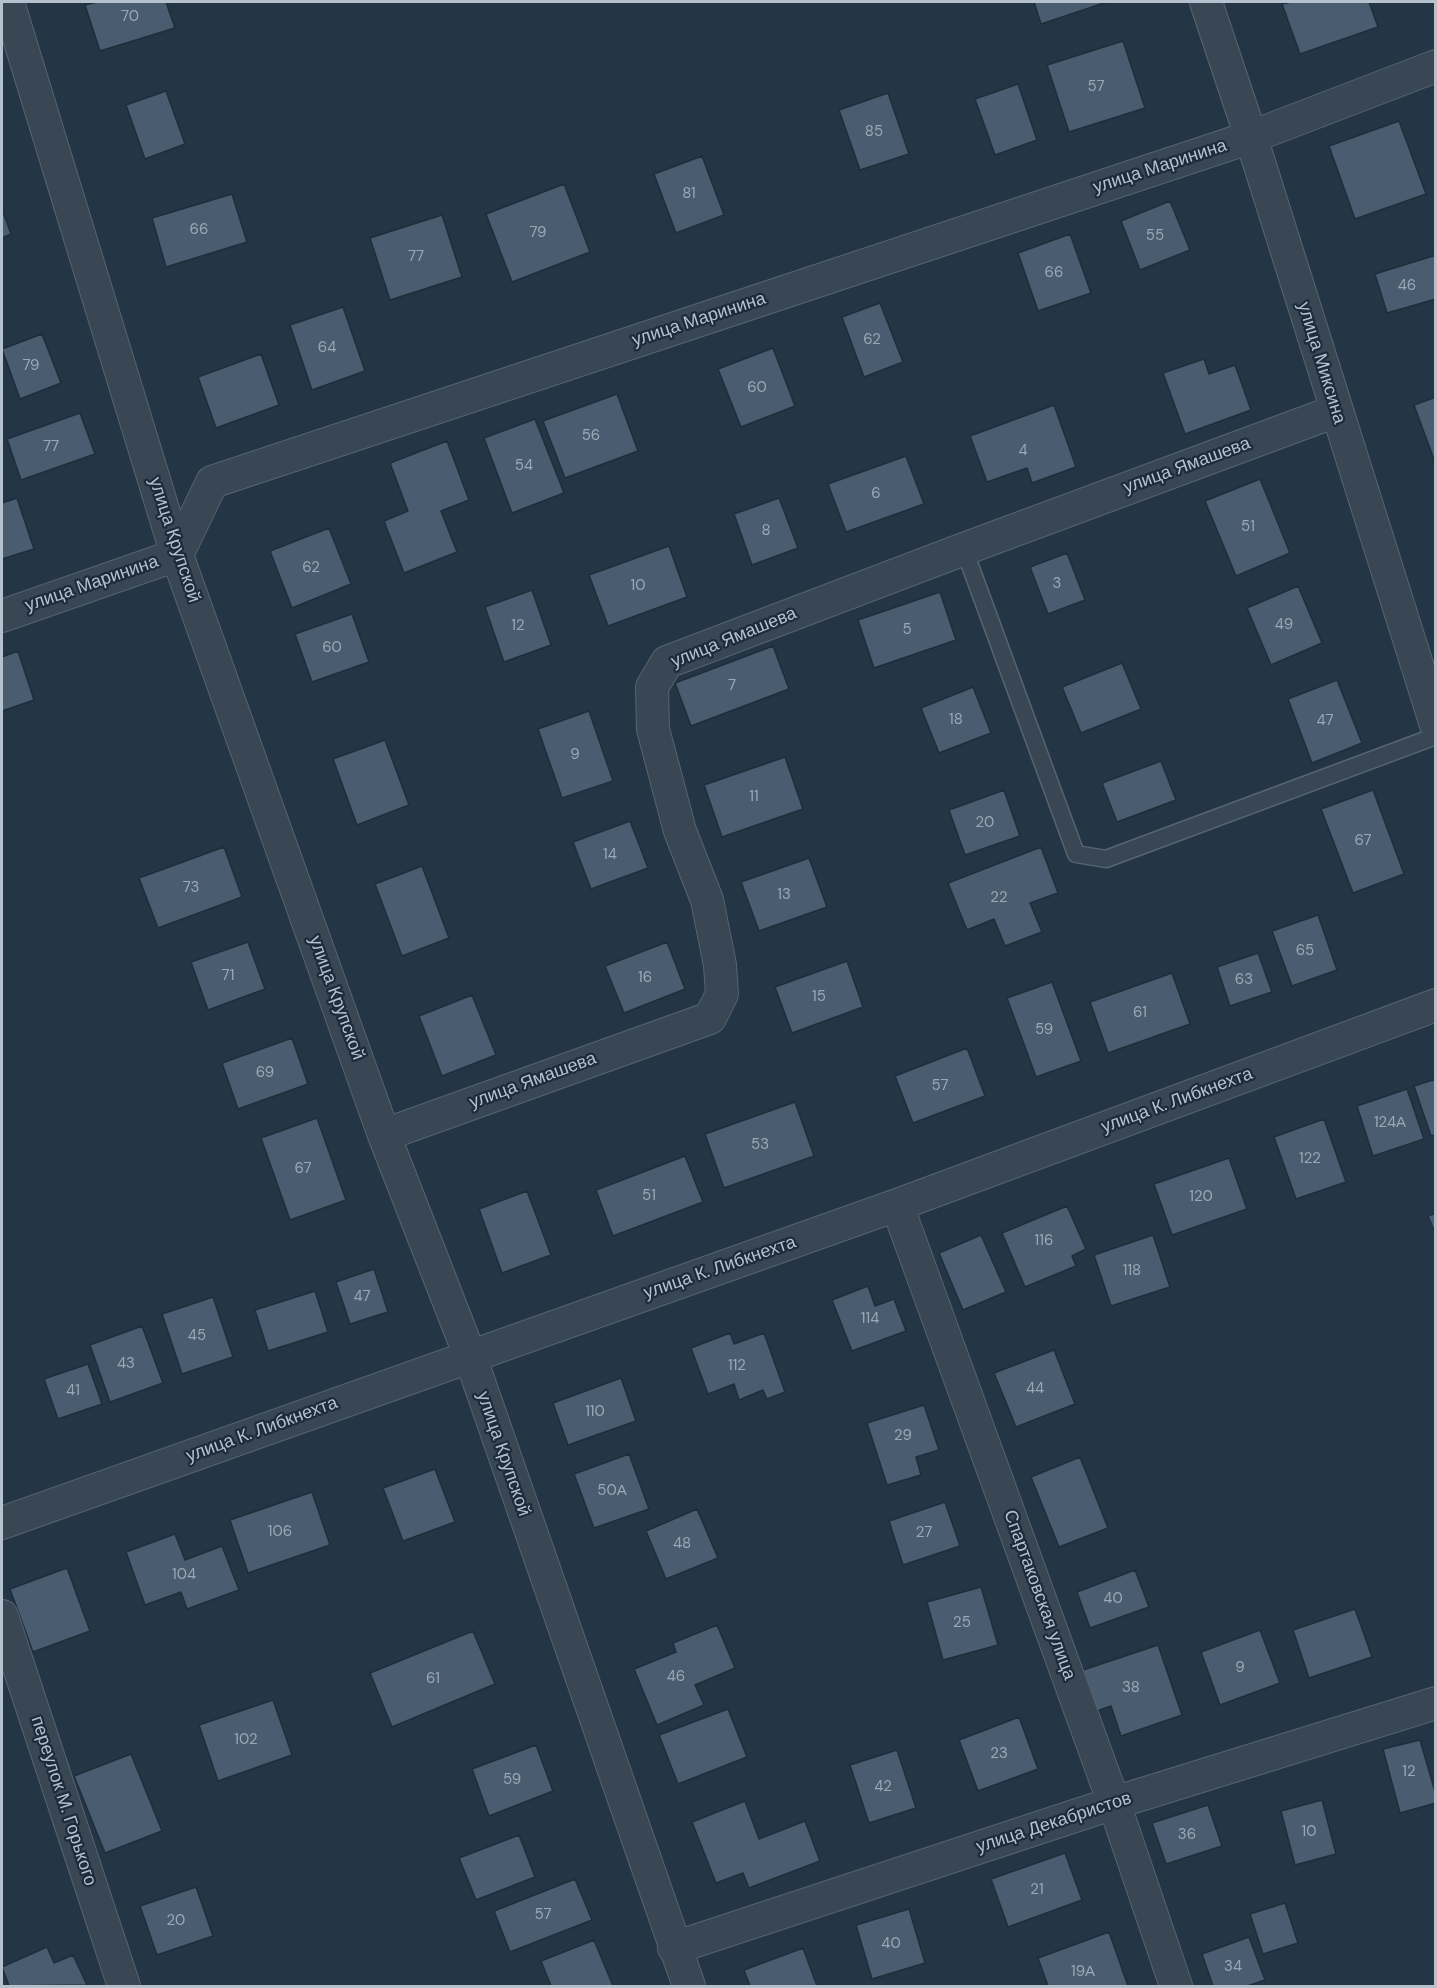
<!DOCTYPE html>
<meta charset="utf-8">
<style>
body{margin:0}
#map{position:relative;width:1437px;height:1988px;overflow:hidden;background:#243545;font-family:"DM Sans",sans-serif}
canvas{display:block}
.frame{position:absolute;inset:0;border:3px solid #b6c1ce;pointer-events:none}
</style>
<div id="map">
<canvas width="1437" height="1988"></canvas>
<div class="frame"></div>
</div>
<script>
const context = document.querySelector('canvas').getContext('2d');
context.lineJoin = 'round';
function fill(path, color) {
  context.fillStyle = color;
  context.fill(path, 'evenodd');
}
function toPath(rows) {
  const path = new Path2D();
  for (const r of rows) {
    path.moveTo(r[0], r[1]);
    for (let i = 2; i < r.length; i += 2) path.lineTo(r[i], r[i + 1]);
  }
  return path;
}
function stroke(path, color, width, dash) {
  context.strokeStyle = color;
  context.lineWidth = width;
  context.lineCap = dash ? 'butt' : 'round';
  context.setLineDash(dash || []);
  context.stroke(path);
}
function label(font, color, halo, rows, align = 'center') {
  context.font = font + ' "DM Sans",sans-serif';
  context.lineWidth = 4.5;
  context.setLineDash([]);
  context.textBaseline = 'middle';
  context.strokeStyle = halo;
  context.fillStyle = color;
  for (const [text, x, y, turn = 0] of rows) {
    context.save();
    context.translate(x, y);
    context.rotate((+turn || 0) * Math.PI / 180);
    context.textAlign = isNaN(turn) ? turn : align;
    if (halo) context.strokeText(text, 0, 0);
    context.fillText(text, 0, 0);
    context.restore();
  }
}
const building = toPath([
 [98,2,166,2,175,28,100,51,85,5,98,2],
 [1034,2,1103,2,1104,3,1041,24,1034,2],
 [1291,2,1369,2,1378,27,1300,54,1282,4,1291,2],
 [1123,41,1145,108,1069,132,1047,65,1123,41],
 [1018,84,1037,140,995,155,975,99,1018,84],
 [166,91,185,144,145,159,126,105,166,91],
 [888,93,909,154,860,170,839,110,888,93],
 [1399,121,1426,194,1355,219,1329,146,1399,121],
 [702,156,724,215,676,233,654,174,702,156],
 [564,184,590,252,512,282,486,214,564,184],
 [232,194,247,242,166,267,152,218,232,194],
 [1170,201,1190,250,1140,270,1121,221,1170,201],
 [2,209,11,234,2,238,2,209],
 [442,215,462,277,390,300,370,238,442,215],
 [1070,234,1091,293,1038,311,1018,253,1070,234],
 [1436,255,1436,299,1387,313,1375,274,1436,255],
 [880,303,903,362,864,377,842,317,880,303],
 [343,307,365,371,312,390,290,325,343,307],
 [42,334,61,383,20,399,2,349,42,334],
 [773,348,795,406,741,427,718,369,773,348],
 [261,354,279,405,216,428,198,377,261,354],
 [1204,359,1209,374,1235,365,1251,410,1185,434,1163,373,1204,359],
 [617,394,638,451,565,478,543,421,617,394],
 [1436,397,1436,465,1414,405,1436,397],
 [1054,405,1076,467,1032,483,1027,468,987,482,970,436,1054,405],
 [80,413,95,454,21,480,7,439,80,413],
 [535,419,564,493,512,513,484,438,535,419],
 [447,441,469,500,441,511,457,552,404,573,384,521,408,511,390,463,447,441],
 [906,456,924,504,846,532,828,484,906,456],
 [1260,479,1290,553,1236,576,1205,501,1260,479],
 [17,498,34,549,2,559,2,503,17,498],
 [779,498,798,548,752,565,734,514,779,498],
 [329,528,351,584,292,608,270,551,329,528],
 [669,546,687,597,608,626,589,575,669,546],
 [1067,553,1085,600,1048,614,1030,567,1067,553],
 [1298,586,1322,643,1271,665,1247,608,1298,586],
 [532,590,551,645,504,662,485,607,532,590],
 [940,592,956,640,874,668,858,620,940,592],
 [352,614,369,662,312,682,295,634,352,614],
 [773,646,789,689,691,726,675,683,773,646],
 [18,651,34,700,2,711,2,657,18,651],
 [1122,663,1141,709,1081,733,1062,687,1122,663],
 [1337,680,1362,743,1312,763,1288,699,1337,680],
 [973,687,991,733,939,753,921,708,973,687],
 [589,711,613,781,562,798,538,729,589,711],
 [385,740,409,805,357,825,333,759,385,740],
 [785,757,803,809,722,837,704,785,785,757],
 [1161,761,1176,800,1117,822,1102,783,1161,761],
 [1004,790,1020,836,965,855,949,810,1004,790],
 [1373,790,1404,874,1353,893,1321,809,1373,790],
 [630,821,648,868,591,889,573,842,630,821],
 [224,847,242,897,158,928,139,878,224,847],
 [1041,847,1058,893,1030,903,1042,932,1005,946,994,919,967,930,948,883,1041,847],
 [809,858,827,907,759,931,741,882,809,858],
 [422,866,449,938,402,956,375,884,422,866],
 [1318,915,1337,970,1292,986,1272,931,1318,915],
 [248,942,265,989,208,1010,191,962,248,942],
 [667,942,685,989,624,1013,605,966,667,942],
 [1258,953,1272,992,1230,1006,1217,967,1258,953],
 [847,961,863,1007,792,1033,775,987,847,961],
 [1172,973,1190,1024,1108,1053,1090,1002,1172,973],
 [1052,982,1081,1061,1036,1077,1007,998,1052,982],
 [472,995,496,1055,442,1076,419,1016,472,995],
 [292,1038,308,1084,238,1109,222,1063,292,1038],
 [967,1048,985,1096,913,1123,895,1076,967,1048],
 [1436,1079,1436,1135,1431,1136,1414,1086,1436,1079],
 [1407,1089,1424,1139,1373,1156,1357,1106,1407,1089],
 [795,1102,814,1156,724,1188,705,1134,795,1102],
 [317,1118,346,1200,290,1220,261,1138,317,1118],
 [1324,1119,1346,1182,1296,1199,1274,1137,1324,1119],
 [685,1156,703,1202,613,1236,596,1190,685,1156],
 [1229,1158,1247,1209,1172,1235,1154,1184,1229,1158],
 [527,1191,551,1255,502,1273,479,1209,527,1191],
 [1067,1206,1086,1249,1072,1256,1076,1266,1025,1287,1002,1233,1067,1206],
 [1436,1213,1436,1235,1428,1216,1436,1213],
 [981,1235,1006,1292,963,1310,939,1253,981,1235],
 [1153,1235,1170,1287,1111,1306,1094,1255,1153,1235],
 [374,1269,388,1312,350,1324,336,1282,374,1269],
 [868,1286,875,1306,894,1299,906,1331,852,1351,832,1300,868,1286],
 [315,1291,328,1332,268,1351,255,1310,315,1291],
 [213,1297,233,1357,182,1374,162,1314,213,1297],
 [142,1326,163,1383,110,1402,90,1345,142,1326],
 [730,1333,734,1344,764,1333,785,1392,767,1399,763,1390,739,1400,734,1384,708,1394,691,1348,730,1333],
 [1054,1350,1075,1404,1016,1427,994,1373,1054,1350],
 [88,1364,102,1404,58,1419,44,1379,88,1364],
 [621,1378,636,1421,568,1445,553,1403,621,1378],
 [924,1405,939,1450,916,1457,921,1475,887,1485,867,1423,924,1405],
 [629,1454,649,1509,594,1528,574,1474,629,1454],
 [1080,1457,1108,1528,1059,1547,1031,1477,1080,1457],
 [435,1469,455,1522,403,1541,383,1488,435,1469],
 [312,1492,330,1545,248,1573,230,1520,312,1492],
 [945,1502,960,1546,903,1565,889,1521,945,1502],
 [697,1509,718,1558,666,1579,646,1531,697,1509],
 [175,1534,185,1560,222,1546,239,1590,187,1609,181,1592,145,1605,126,1552,175,1534],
 [67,1568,90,1631,33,1652,10,1589,67,1568],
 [1135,1570,1149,1607,1090,1628,1077,1592,1135,1570],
 [981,1587,998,1645,943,1660,927,1602,981,1587],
 [1355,1609,1372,1657,1309,1678,1293,1630,1355,1609],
 [717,1625,735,1668,695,1685,704,1705,657,1725,634,1669,676,1652,673,1643,717,1625],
 [1260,1630,1280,1683,1220,1705,1201,1652,1260,1630],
 [473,1631,495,1684,392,1727,370,1673,473,1631],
 [1158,1645,1182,1715,1121,1736,1111,1706,1097,1711,1083,1670,1158,1645],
 [273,1700,292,1755,218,1781,199,1725,273,1700],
 [728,1709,747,1757,678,1784,659,1735,728,1709],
 [1019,1717,1038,1769,978,1791,959,1740,1019,1717],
 [1420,1740,1436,1795,1436,1803,1400,1813,1383,1749,1420,1740],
 [536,1745,553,1791,489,1816,472,1769,536,1745],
 [897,1750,916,1808,869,1823,850,1765,897,1750],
 [131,1754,162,1831,105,1853,74,1776,131,1754],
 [1322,1800,1336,1854,1295,1865,1281,1811,1322,1800],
 [745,1801,759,1839,805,1821,820,1861,749,1888,743,1873,716,1883,692,1822,745,1801],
 [1208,1805,1222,1846,1166,1864,1152,1823,1208,1805],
 [519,1835,535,1877,476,1900,459,1858,519,1835],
 [1065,1853,1082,1900,1008,1927,991,1879,1065,1853],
 [575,1879,592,1920,510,1952,494,1911,575,1879],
 [196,1887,213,1936,157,1955,140,1906,196,1887],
 [1285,1903,1298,1943,1263,1954,1250,1914,1285,1903],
 [909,1909,925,1963,872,1979,856,1925,909,1909],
 [1109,1932,1128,1986,1048,1986,1038,1958,1109,1932],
 [1249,1937,1265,1980,1247,1986,1213,1986,1202,1954,1249,1937],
 [594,1940,613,1986,551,1986,541,1961,594,1940],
 [47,1947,54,1963,73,1955,87,1985,9,1986,2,1967,47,1947],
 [803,1948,817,1986,750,1986,744,1970,803,1948]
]);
fill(building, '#4a5c6f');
stroke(building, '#1f2e3c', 1.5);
const lane = toPath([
 [964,549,1076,854,1106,859,1436,736]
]);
const street = toPath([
 [8,2,177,555,384,1135,470,1356,689,1986],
 [1206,2,1251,137,1436,725],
 [2,616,177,555,212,482,1251,137,1436,66],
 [384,1135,710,1018,722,994,720,965,707,900,680,831,653,729,652,687,667,662,964,549,1336,411],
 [897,1205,1114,1803,1176,1986],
 [2,1523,897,1205,1436,1005],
 [2,1616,124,1986],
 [674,1948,1114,1803,1436,1703]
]);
stroke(lane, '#576472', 19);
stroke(street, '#576472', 34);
stroke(lane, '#394754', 16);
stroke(street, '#394754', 32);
label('15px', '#9ba8b6', null, [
 ["70",130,17],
 ["57",1096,87],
 ["85",874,132],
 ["81",689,194],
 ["66",199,230],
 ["79",538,233],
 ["55",1155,236],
 ["77",416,257],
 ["66",1054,273],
 ["46",1407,286],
 ["62",872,340],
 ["64",327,348],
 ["79",31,366],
 ["60",757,388],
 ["56",591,436],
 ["77",51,447],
 ["4",1023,451],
 ["54",524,466],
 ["6",876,494],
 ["51",1248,527],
 ["8",766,531],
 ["62",311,568],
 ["3",1057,584],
 ["10",638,586],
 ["49",1284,625],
 ["12",518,626],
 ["5",907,630],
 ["60",332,648],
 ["7",732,686],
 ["18",956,720],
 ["47",1325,721],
 ["9",575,755],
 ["11",754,797],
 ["20",985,823],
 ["67",1363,841],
 ["14",610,855],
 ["73",191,888],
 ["13",784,895],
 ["22",999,898],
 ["65",1305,951],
 ["71",228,976],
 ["16",645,978],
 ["63",1244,980],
 ["15",819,997],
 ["61",1140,1013],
 ["59",1044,1030],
 ["69",265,1073],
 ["57",940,1086],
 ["124А",1390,1123],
 ["53",760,1145],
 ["122",1310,1159],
 ["67",303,1169],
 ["51",649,1196],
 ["120",1201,1197],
 ["116",1044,1241],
 ["118",1132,1271],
 ["47",362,1297],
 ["114",870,1319],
 ["45",197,1336],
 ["43",126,1364],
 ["112",737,1366],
 ["44",1035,1389],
 ["41",73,1391],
 ["110",595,1412],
 ["29",903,1436],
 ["50А",612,1491],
 ["106",280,1532],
 ["27",924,1533],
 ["48",682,1544],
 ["104",184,1575],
 ["40",1113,1599],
 ["25",962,1623],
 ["9",1240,1668],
 ["46",676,1677],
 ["61",433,1679],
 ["38",1131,1688],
 ["102",246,1740],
 ["23",999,1754],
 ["12",1409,1772],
 ["59",512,1780],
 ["42",883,1787],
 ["10",1309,1832],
 ["36",1187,1835],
 ["21",1037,1890],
 ["57",543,1915],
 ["20",176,1921],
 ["40",891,1944],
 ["34",1233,1967],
 ["19А",1083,1972]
]);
label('18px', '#b6c1ce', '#1d2c3a', [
 ["улица Маринина",1160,167,-18],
 ["улица Маринина",699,320,-18],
 ["улица Миксина",1321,363,73],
 ["улица Ямашева",1187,466,-20],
 ["улица Крупской",174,540,72],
 ["улица Маринина",92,584,-19],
 ["улица Ямашева",734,638,-22],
 ["улица Крупской",336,998,70],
 ["улица Ямашева",533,1081,-20],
 ["улица К. Либкнехта",1177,1101,-20],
 ["улица К. Либкнехта",720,1268,-19],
 ["улица К. Либкнехта",262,1430,-20],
 ["улица Крупской",503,1454,71],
 ["Спартаковская улица",1039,1595,70],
 ["переулок М. Горького",63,1801,72],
 ["улица Декабристов",1054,1823,-18]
]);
</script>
